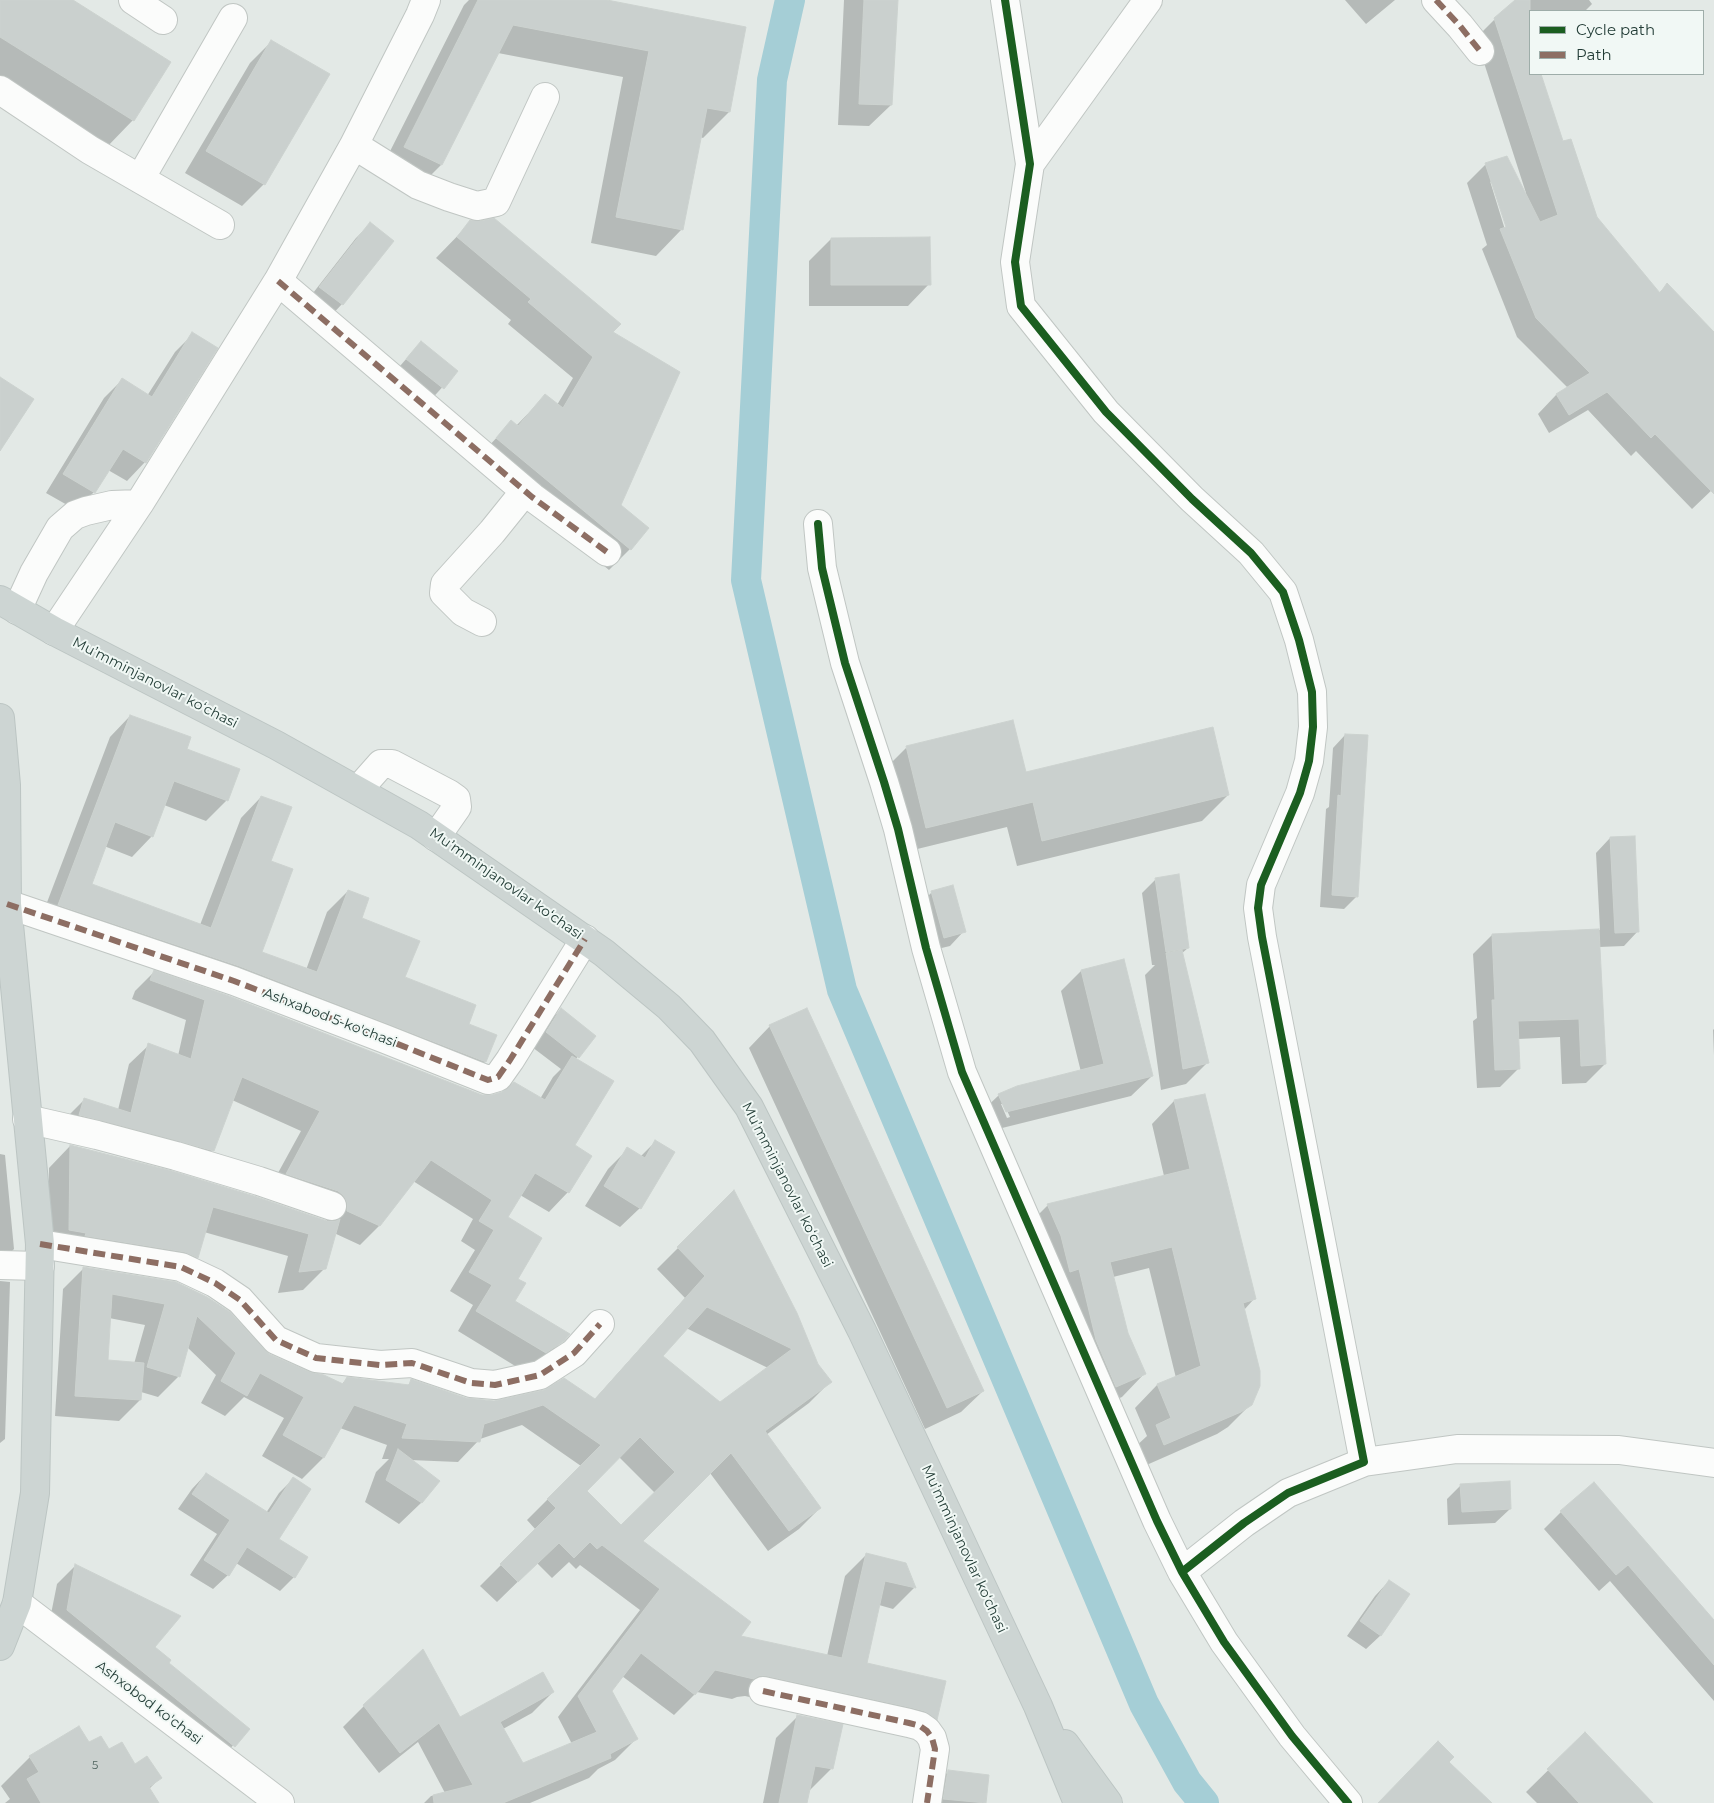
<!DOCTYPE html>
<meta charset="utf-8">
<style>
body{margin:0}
#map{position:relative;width:1714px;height:1803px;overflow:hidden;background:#e3e9e6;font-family:Montserrat,sans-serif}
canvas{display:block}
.legend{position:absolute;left:1529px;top:10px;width:175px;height:65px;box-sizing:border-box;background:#f1f8f5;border:1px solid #9eada9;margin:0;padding:6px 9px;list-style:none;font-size:15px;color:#223c36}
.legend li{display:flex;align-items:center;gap:10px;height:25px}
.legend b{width:25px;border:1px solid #9eada9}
</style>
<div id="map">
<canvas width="1714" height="1803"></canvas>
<ul class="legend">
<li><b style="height:6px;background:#1b5e20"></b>Cycle path</li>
<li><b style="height:6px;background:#8d6e63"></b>Path</li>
</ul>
</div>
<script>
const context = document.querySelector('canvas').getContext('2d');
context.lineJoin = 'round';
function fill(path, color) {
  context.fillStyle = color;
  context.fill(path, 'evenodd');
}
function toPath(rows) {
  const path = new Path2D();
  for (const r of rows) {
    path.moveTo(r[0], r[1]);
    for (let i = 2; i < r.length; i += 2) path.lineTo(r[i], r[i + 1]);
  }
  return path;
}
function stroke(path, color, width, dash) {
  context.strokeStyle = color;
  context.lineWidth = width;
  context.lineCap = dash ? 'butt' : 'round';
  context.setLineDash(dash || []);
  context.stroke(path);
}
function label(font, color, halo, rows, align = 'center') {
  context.font = font + ' Montserrat,sans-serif';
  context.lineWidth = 4;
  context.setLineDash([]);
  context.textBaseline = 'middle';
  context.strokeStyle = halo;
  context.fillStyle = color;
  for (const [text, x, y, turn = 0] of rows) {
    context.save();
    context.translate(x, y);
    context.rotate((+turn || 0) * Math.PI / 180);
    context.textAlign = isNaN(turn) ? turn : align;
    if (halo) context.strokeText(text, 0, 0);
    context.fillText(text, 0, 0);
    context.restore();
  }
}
fill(toPath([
 [0,0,70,0,133,120,105,149,0,83],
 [469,0,600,0,729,112,703,138,700,137,682,229,656,256,591,243,623,77,498,53,441,165,415,191,379,173,464,5],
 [844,0,897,0,891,105,869,126,838,125],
 [1345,0,1395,0,1366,24],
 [1517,0,1589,0,1592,4,1585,11,1530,11,1530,74,1540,74,1562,143,1596,218,1659,293,1667,285,1714,334,1714,488,1692,509,1636,451,1631,456,1588,410,1549,433,1538,414,1556,395,1568,388,1517,337,1482,249,1487,245,1467,183,1486,164,1525,194,1526,193,1476,38,1495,19],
 [1490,181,1493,185,1509,233,1506,233],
 [272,41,264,184,242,206,185,173,250,63],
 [471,222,611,333,620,505,630,549,609,570,476,460,511,422,516,426,545,396,557,405,573,378,508,324,511,320,436,258],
 [370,224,342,304,328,319,306,302,356,238],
 [831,239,929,284,908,306,809,306,809,261],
 [193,334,216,348,145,462,127,481,108,470,94,492,76,510,46,493,104,398,122,380,147,396,175,352],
 [421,342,457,371,428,403,393,374],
 [130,716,185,749,227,800,206,821,164,805,152,836,132,857,104,846,90,884,200,925,241,818,261,797,269,862,260,953,306,970,327,912,348,891,360,919,404,978,467,1024,496,1035,485,1062,464,1082,218,986,38,926,110,737],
 [1345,735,1357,896,1344,909,1320,907,1326,809,1329,807,1333,748],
 [907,747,1025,774,1228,795,1202,821,1017,866,1007,827,901,853,881,773],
 [1610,838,1638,931,1624,946,1599,947,1605,1064,1586,1083,1562,1084,1560,1037,1518,1039,1519,1068,1500,1087,1477,1088,1473,1021,1477,1018,1473,954,1492,935,1600,930,1596,853],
 [1156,879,1188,948,1181,954,1208,1062,1186,1084,1161,1090,1145,975,1155,965,1152,965,1142,893],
 [932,892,964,931,950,946,929,951,918,906],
 [1081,971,1152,1076,1131,1096,986,1132,978,1115,999,1095,1081,1072,1061,991],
 [1001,1104,1004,1104,1010,1117,1007,1118],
 [154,972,482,1096,540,1099,553,1077,561,1069,532,1047,547,1024,561,1009,595,1036,575,1060,573,1146,568,1192,549,1212,520,1195,507,1218,516,1279,513,1302,563,1340,543,1360,525,1372,458,1331,473,1305,450,1291,475,1250,461,1241,473,1219,413,1181,380,1225,360,1245,334,1233,325,1268,303,1290,278,1293,288,1256,204,1232,197,1257,176,1279,48,1251,49,1168,70,1146,328,1223,324,1215,267,1193,301,1131,232,1100,212,1150,193,1170,65,1119,85,1099,118,1110,129,1064,149,1045,178,1056,186,1020,132,999,135,991],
 [770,1026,983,1391,961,1412,925,1429,749,1048],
 [1714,1029,1714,1056,1713,1030],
 [1174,1101,1254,1299,1244,1310,1251,1404,1228,1427,1217,1434,1142,1467,1134,1448,1147,1436,1135,1408,1157,1385,1176,1378,1149,1268,1113,1277,1126,1333,1144,1374,1122,1397,1093,1409,1025,1228,1048,1205,1164,1176,1152,1124],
 [655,1142,640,1208,620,1227,585,1206,608,1169,628,1149,640,1157],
 [0,1154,5,1155,14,1249,0,1263],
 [734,1192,817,1364,830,1382,809,1403,766,1435,820,1508,799,1529,768,1551,710,1473,641,1541,739,1637,827,1656,845,1576,866,1555,905,1564,914,1588,893,1609,879,1605,865,1663,936,1719,915,1740,903,1732,891,1728,745,1696,737,1697,732,1699,697,1692,674,1715,622,1676,610,1691,636,1739,615,1760,598,1769,589,1778,530,1803,424,1803,431,1796,445,1793,418,1742,379,1773,343,1727,364,1706,460,1718,553,1692,532,1713,503,1729,522,1764,572,1744,558,1717,640,1610,580,1565,576,1569,569,1562,552,1578,537,1563,497,1602,480,1586,536,1530,527,1520,581,1466,522,1425,480,1439,458,1462,410,1460,438,1482,421,1503,399,1524,365,1502,376,1472,389,1459,382,1459,387,1445,340,1428,323,1458,302,1479,262,1456,284,1418,244,1397,225,1416,201,1403,216,1375,187,1347,179,1376,158,1397,141,1392,140,1400,119,1421,55,1416,63,1289,84,1268,176,1283,269,1355,309,1373,342,1384,347,1378,407,1386,412,1381,466,1399,494,1402,594,1400,685,1298,657,1269],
 [109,1318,145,1325,134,1364,106,1361],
 [686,1328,768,1368,720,1403,661,1356],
 [619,1457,655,1493,621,1527,585,1491],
 [0,1281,10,1282,5,1439,0,1443],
 [206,1474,266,1513,279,1493,293,1479,277,1539,294,1577,280,1591,236,1563,228,1575,213,1589,190,1575,217,1534,178,1509,192,1489],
 [1461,1485,1510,1509,1495,1523,1448,1525,1447,1499],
 [1561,1512,1714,1623,1714,1701,1610,1581,1599,1591,1544,1529],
 [76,1565,167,1663,248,1729,215,1765,48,1629,57,1584],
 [1389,1581,1381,1635,1366,1649,1347,1636,1375,1596],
 [798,1716,832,1768,810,1790,809,1790,806,1803,763,1803,776,1738],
 [1585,1734,1651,1803,1537,1803,1526,1792],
 [89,1744,109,1751,160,1778,149,1789,157,1803,5,1803,10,1799,1,1786,30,1757],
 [948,1772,985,1803,931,1803,934,1786]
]), '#0003');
stroke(toPath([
 [790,0,772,80,746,580,842,990,1144,1704,1187,1782,1204,1803]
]), '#a5ced6', 30);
const building = toPath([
 [0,0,73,0,171,62,134,121,0,37,0,0],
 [478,0,607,0,746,27,730,112,707,108,683,230,616,217,649,51,513,25,442,165,404,147,478,0],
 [864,0,898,0,892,105,859,104,864,0],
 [1515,0,1530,0,1530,74,1541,74,1563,141,1571,139,1597,217,1660,293,1667,283,1714,332,1714,494,1655,434,1651,438,1607,392,1569,415,1556,394,1590,373,1536,318,1500,229,1506,227,1485,163,1507,156,1540,222,1558,215,1494,18,1515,0],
 [271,40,330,74,265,185,206,151,271,40],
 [494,218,621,324,613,332,680,372,621,505,649,528,631,550,496,438,511,420,518,426,545,394,563,408,593,357,528,302,531,299,457,237,470,220,480,221,494,218],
 [370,222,394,241,343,305,319,287,370,222],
 [930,237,931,285,831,285,831,238,930,237],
 [192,332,218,348,146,463,123,449,95,493,63,474,122,378,152,397,192,332],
 [421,341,458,371,444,389,406,359,421,341],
 [0,377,34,399,0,451,0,377],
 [130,715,191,737,187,749,240,769,228,801,174,781,153,837,115,822,92,884,211,928,261,796,292,807,271,861,293,869,262,952,317,972,348,890,369,898,362,918,420,941,405,977,476,1005,469,1024,497,1035,486,1062,239,966,58,905,130,715],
 [1013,720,1026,772,1213,727,1229,795,1042,841,1033,802,926,828,906,746,1013,720],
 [1345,734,1368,735,1358,897,1332,895,1338,795,1341,796,1345,734],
 [1635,836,1639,932,1615,933,1610,837,1635,836],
 [1179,874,1189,948,1166,952,1155,878,1179,874],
 [953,885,966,932,944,938,931,891,953,885],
 [1599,929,1606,1064,1581,1066,1579,1019,1518,1021,1520,1069,1495,1070,1492,1000,1495,1000,1492,934,1599,929],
 [1182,950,1209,1063,1183,1069,1166,953,1182,950],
 [1124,959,1153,1076,1006,1112,998,1094,1017,1086,1104,1064,1081,970,1124,959],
 [154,970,229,996,482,1095,492,1095,502,1092,514,1082,545,1100,572,1056,614,1081,575,1145,592,1156,569,1193,535,1173,508,1217,542,1238,518,1279,526,1283,515,1301,570,1334,564,1341,546,1353,476,1311,492,1285,469,1272,494,1230,479,1221,492,1200,431,1160,380,1226,347,1211,347,1203,343,1195,338,1191,286,1174,320,1111,242,1077,214,1151,79,1115,84,1098,131,1113,148,1043,191,1059,205,1000,150,980,154,970],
 [561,1008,596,1036,579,1058,546,1032,561,1008],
 [807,1008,984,1391,947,1408,769,1025,807,1008],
 [1205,1094,1256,1299,1243,1303,1260,1371,1260,1386,1252,1405,1241,1412,1164,1445,1156,1425,1171,1418,1157,1384,1201,1366,1172,1247,1110,1262,1128,1333,1146,1374,1116,1387,1096,1340,1079,1269,1070,1272,1061,1236,1047,1204,1190,1169,1174,1100,1205,1094],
 [655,1140,675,1152,641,1209,604,1186,627,1147,645,1158,655,1140],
 [70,1145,172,1171,254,1196,327,1221,335,1221,340,1219,326,1269,299,1272,309,1234,213,1207,198,1258,184,1252,85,1236,86,1233,69,1230,70,1145],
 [734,1190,797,1313,818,1364,832,1382,765,1431,821,1508,789,1531,731,1453,643,1541,751,1622,741,1636,842,1658,866,1553,906,1563,916,1588,885,1581,867,1663,946,1681,937,1720,924,1711,912,1708,766,1676,759,1676,754,1679,715,1670,695,1695,641,1653,612,1691,638,1739,610,1754,611,1758,503,1803,434,1803,433,1795,473,1785,439,1723,400,1753,363,1705,423,1649,460,1717,543,1672,554,1692,500,1722,523,1763,597,1732,578,1696,660,1589,602,1545,597,1549,590,1542,574,1558,559,1543,518,1582,500,1564,556,1508,547,1499,601,1445,543,1405,484,1424,480,1442,402,1438,407,1424,354,1405,324,1458,283,1435,304,1397,260,1373,247,1396,221,1381,236,1353,197,1316,180,1377,147,1367,165,1304,112,1294,108,1360,144,1363,141,1400,75,1396,83,1267,176,1282,207,1297,230,1312,269,1354,310,1372,324,1375,343,1384,347,1377,409,1385,411,1379,466,1398,494,1401,544,1390,564,1378,595,1399,705,1276,677,1247,734,1190],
 [707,1307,792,1349,720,1402,663,1356,707,1307],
 [640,1437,675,1472,621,1525,587,1491,640,1437],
 [398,1449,440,1481,422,1503,386,1480,398,1449],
 [206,1473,269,1513,293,1477,311,1489,279,1539,308,1557,295,1578,247,1547,229,1576,204,1560,230,1520,192,1494,206,1473],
 [1510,1481,1511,1509,1462,1512,1460,1484,1510,1481],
 [1594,1482,1714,1620,1714,1665,1628,1565,1616,1575,1560,1511,1594,1482],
 [75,1564,181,1616,155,1647,171,1660,169,1663,250,1729,235,1747,67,1610,75,1564],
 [1389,1580,1410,1594,1381,1636,1360,1621,1389,1580],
 [797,1715,843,1724,833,1769,815,1766,807,1803,779,1803,797,1715],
 [79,1726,89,1742,101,1736,109,1749,122,1742,135,1764,147,1756,162,1778,149,1787,159,1803,41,1803,27,1779,39,1772,29,1756,79,1726],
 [1585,1732,1653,1803,1579,1803,1547,1769,1585,1732],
 [1438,1741,1454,1757,1449,1762,1492,1803,1378,1803,1438,1741],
 [948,1770,989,1775,986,1803,943,1799,948,1770]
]);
fill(building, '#cad0ce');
stroke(building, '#ccd2cf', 1);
const minor = toPath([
 [133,0,163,20],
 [1005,0,1030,164,1015,262,1021,306,1106,412,1192,499,1251,553,1283,592,1299,640,1312,692,1313,727,1309,761,1300,793,1261,885,1258,908,1262,937,1364,1462,1288,1493,1244,1523,1182,1572,1224,1642,1292,1736,1348,1803],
 [1436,0,1460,26,1480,51],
 [0,90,90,150,220,225],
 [354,145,418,185,449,197,477,206,496,202,545,97],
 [1030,164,1148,0],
 [140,179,233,18],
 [278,281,532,497,607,552],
 [818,524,822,568,845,663,884,782,898,829,926,948,962,1072,1157,1521,1182,1572],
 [17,610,34,573,60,528,75,515,86,511,112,505,139,504],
 [482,622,463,612,444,593,445,584,492,532,525,491],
 [54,631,139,504,278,281,354,145,420,15,426,0],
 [358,790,381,764,392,764,449,794,456,799,457,807,436,837],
 [7,904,234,981,385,1039,488,1080,498,1077,510,1060,585,939],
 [27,1119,97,1135,176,1156,259,1181,332,1206],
 [40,1244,181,1267,215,1283,240,1300,276,1340,316,1358,380,1365,412,1363,471,1383,495,1385,540,1375,574,1353,600,1324],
 [0,1265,40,1266],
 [1364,1462,1457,1449,1619,1450,1714,1463],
 [17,1603,280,1803],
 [763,1691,909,1723,920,1726,927,1731,932,1738,935,1749,927,1803]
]);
const major = toPath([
 [0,600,54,631,276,745,419,825,604,953,669,1007,702,1041,749,1107,862,1331,1038,1706,1078,1803],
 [0,718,6,785,7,904,40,1244,35,1493,17,1603,0,1646],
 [1065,1744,1108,1803]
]);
stroke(minor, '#c0c6c3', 30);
stroke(major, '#bcc5c3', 30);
stroke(minor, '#fbfcfb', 28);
stroke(major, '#cdd5d3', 28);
stroke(toPath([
 [1436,0,1460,26,1480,51],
 [278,281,532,497,607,552],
 [7,904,234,981,385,1039,488,1080,498,1077,510,1060,585,939],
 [40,1244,181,1267,215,1283,240,1300,276,1340,316,1358,380,1365,412,1363,471,1383,495,1385,540,1375,574,1353,600,1324],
 [763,1691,909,1723,920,1726,927,1731,932,1738,935,1749,927,1803]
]), '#8d6e63', 6, [12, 6]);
stroke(toPath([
 [1005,0,1030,164,1015,262,1021,306,1106,412,1192,499,1251,553,1283,592,1299,640,1312,692,1313,727,1309,761,1300,793,1261,885,1258,908,1262,937,1364,1462,1288,1493,1244,1523,1182,1572,1224,1642,1292,1736,1348,1803],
 [818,524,822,568,845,663,884,782,898,829,926,948,962,1072,1157,1521,1182,1572]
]), '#1b5e20', 8);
label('11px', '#4d625d', null, [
 ["5",95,1766]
]);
label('14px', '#223c36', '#f1f8f5', [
 ["Mu’mminjanovlar ko‘chasi",155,683,27],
 ["Mu’mminjanovlar ko‘chasi",506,884,35],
 ["Ashxabod 5-ko'chasi",330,1018,21],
 ["Mu’mminjanovlar ko‘chasi",787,1185,63],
 ["Mu’mminjanovlar ko‘chasi",964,1549,65],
 ["Ashxobod ko'chasi",149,1703,37]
]);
</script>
